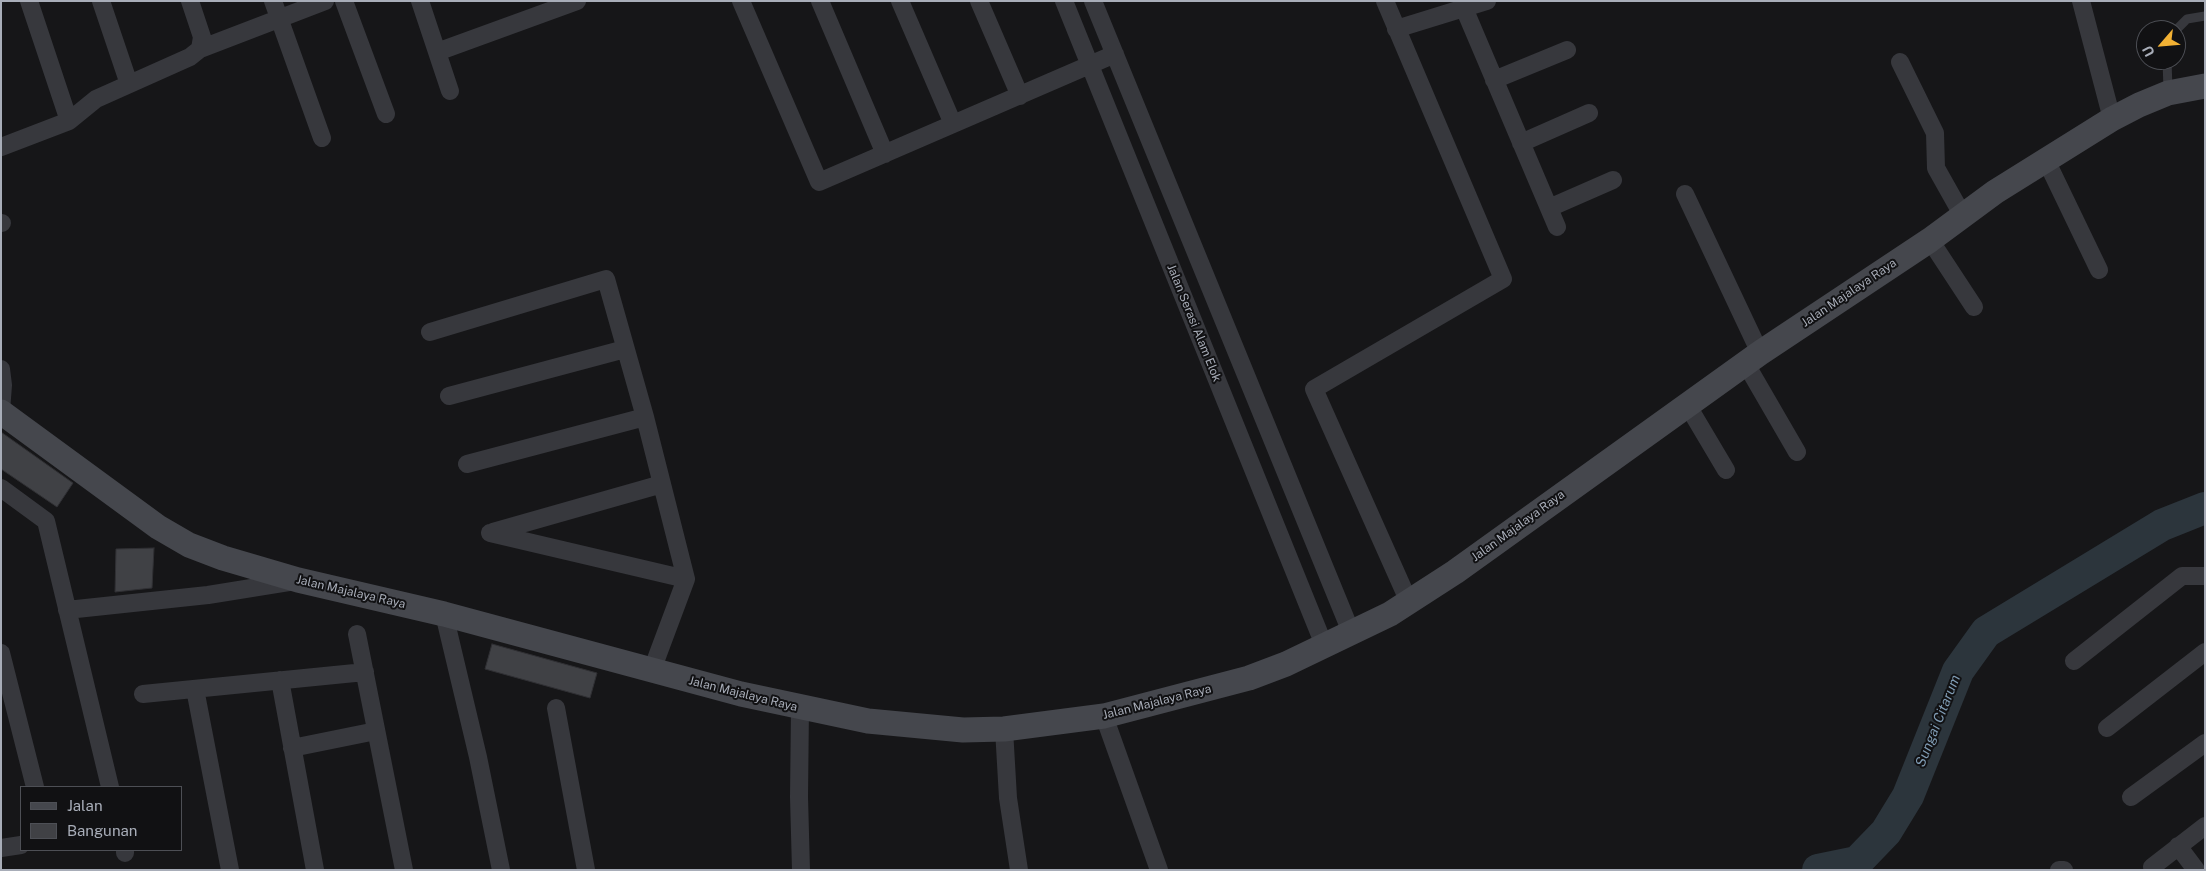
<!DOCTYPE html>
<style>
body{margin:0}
#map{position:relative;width:2206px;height:871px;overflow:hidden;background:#161618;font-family:"Public Sans",sans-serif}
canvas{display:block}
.frame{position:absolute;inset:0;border:2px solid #a8adb8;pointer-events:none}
.legend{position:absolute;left:20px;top:786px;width:162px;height:65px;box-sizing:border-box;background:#111113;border:1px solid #4d4f55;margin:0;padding:6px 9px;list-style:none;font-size:15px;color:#a8adb8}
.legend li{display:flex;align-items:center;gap:10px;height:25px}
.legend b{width:25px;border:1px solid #4d4f55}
.north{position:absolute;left:2136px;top:20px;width:50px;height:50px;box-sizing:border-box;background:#111113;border:1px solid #4d4f55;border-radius:50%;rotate:243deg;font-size:14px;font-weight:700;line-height:20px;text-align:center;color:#a8adb8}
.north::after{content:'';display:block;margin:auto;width:18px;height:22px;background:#f2b134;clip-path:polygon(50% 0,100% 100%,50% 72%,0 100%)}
</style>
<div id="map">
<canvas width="2206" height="871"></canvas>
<div class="frame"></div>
<ul class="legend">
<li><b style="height:6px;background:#45474d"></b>Jalan</li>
<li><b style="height:14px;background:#404145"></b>Bangunan</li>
</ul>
<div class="north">U</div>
</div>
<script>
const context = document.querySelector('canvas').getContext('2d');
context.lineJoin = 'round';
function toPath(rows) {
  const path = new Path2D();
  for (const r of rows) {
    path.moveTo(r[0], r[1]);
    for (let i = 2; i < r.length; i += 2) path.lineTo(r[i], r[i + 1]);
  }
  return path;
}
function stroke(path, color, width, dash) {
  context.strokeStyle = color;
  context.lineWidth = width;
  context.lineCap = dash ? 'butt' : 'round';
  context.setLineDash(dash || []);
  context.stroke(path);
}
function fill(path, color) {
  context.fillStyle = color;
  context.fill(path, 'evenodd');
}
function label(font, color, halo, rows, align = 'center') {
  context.font = font + ' "Public Sans",sans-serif';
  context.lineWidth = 4;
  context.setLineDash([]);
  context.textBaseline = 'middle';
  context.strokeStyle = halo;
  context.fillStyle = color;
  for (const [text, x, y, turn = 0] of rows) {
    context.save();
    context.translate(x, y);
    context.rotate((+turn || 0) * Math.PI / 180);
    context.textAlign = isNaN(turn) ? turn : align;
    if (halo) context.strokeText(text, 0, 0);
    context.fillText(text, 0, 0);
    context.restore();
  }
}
stroke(toPath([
 [1818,870,1857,862,1886,832,1908,796,1958,671,1986,632,2162,525,2205,508]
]), '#2c353c', 32);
const building = toPath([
 [1,432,73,483,57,507,1,469,1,432],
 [154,548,152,588,115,592,116,549,154,548],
 [492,644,597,673,590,698,485,669,492,644]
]);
fill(building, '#404145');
stroke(building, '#303034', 1);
stroke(toPath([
 [2176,30,2187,19,2205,16],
 [2167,60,2168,90]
]), '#37383d', 9);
stroke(toPath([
 [101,1,129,84],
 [273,1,322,138],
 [344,1,386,114],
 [420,1,450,91],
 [741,1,819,182,1115,54],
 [820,1,885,154],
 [900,1,953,124],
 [979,1,1020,96],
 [1064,1,1324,645],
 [1093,1,1351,632],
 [1385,1,1503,279,1314,389,1409,602],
 [2081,1,2112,119],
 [1464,8,1557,227],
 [1396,29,1487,1],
 [200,49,325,1],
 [437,52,577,1],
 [1900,62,1935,133,1936,168,1963,216],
 [1494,80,1567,50],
 [69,121,96,99,190,57,200,49,202,37,190,1],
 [1521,143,1589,113],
 [1,147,69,121,29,1],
 [2046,160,2099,270],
 [1685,194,1760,353],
 [1549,208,1613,180],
 [1,223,2,223],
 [1930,240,1974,307],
 [430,332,606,279,645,417,686,579,652,670],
 [1746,364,1797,452],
 [1,369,3,385,1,411],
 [449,396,625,349],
 [1688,406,1726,470],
 [467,464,645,417],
 [1,488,46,521,110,787],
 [493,532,662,484],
 [490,533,686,579],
 [67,610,208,595,295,581],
 [444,614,478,757,501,870],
 [357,634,404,870],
 [1,653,35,787],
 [2074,661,2182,576,2205,576],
 [280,680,315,870],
 [195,689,230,870],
 [143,694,365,672],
 [556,708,586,870],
 [800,708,799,797,801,870],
 [1104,716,1159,870],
 [2107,728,2205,652],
 [1004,729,1008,798,1019,870],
 [292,748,376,731],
 [2131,797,2205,743],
 [2178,846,2196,870],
 [1,848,21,845],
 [125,850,125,853],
 [2152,867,2205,826],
 [2059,870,2064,870]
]), '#37383d', 18);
stroke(toPath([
 [1,412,158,527,189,545,223,558,298,580,444,614,741,694,868,721,963,730,1004,729,1104,716,1249,678,1286,664,1390,614,1455,572,1760,353,1930,240,1995,192,2112,119,2139,105,2168,93,2205,86]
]), '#45474d', 25);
label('12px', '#a8adb8', '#111113', [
 ["Jalan Majalaya Raya",1849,293,-34],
 ["Jalan Serasi Alam Elok",1194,323,68],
 ["Jalan Majalaya Raya",1518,526,-36],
 ["Jalan Majalaya Raya",351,592,13],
 ["Jalan Majalaya Raya",743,694,14],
 ["Jalan Majalaya Raya",1157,702,-14]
]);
label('italic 14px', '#7f9bb3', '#111113', [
 ["Sungai Citarum",1938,721,-68]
]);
</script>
